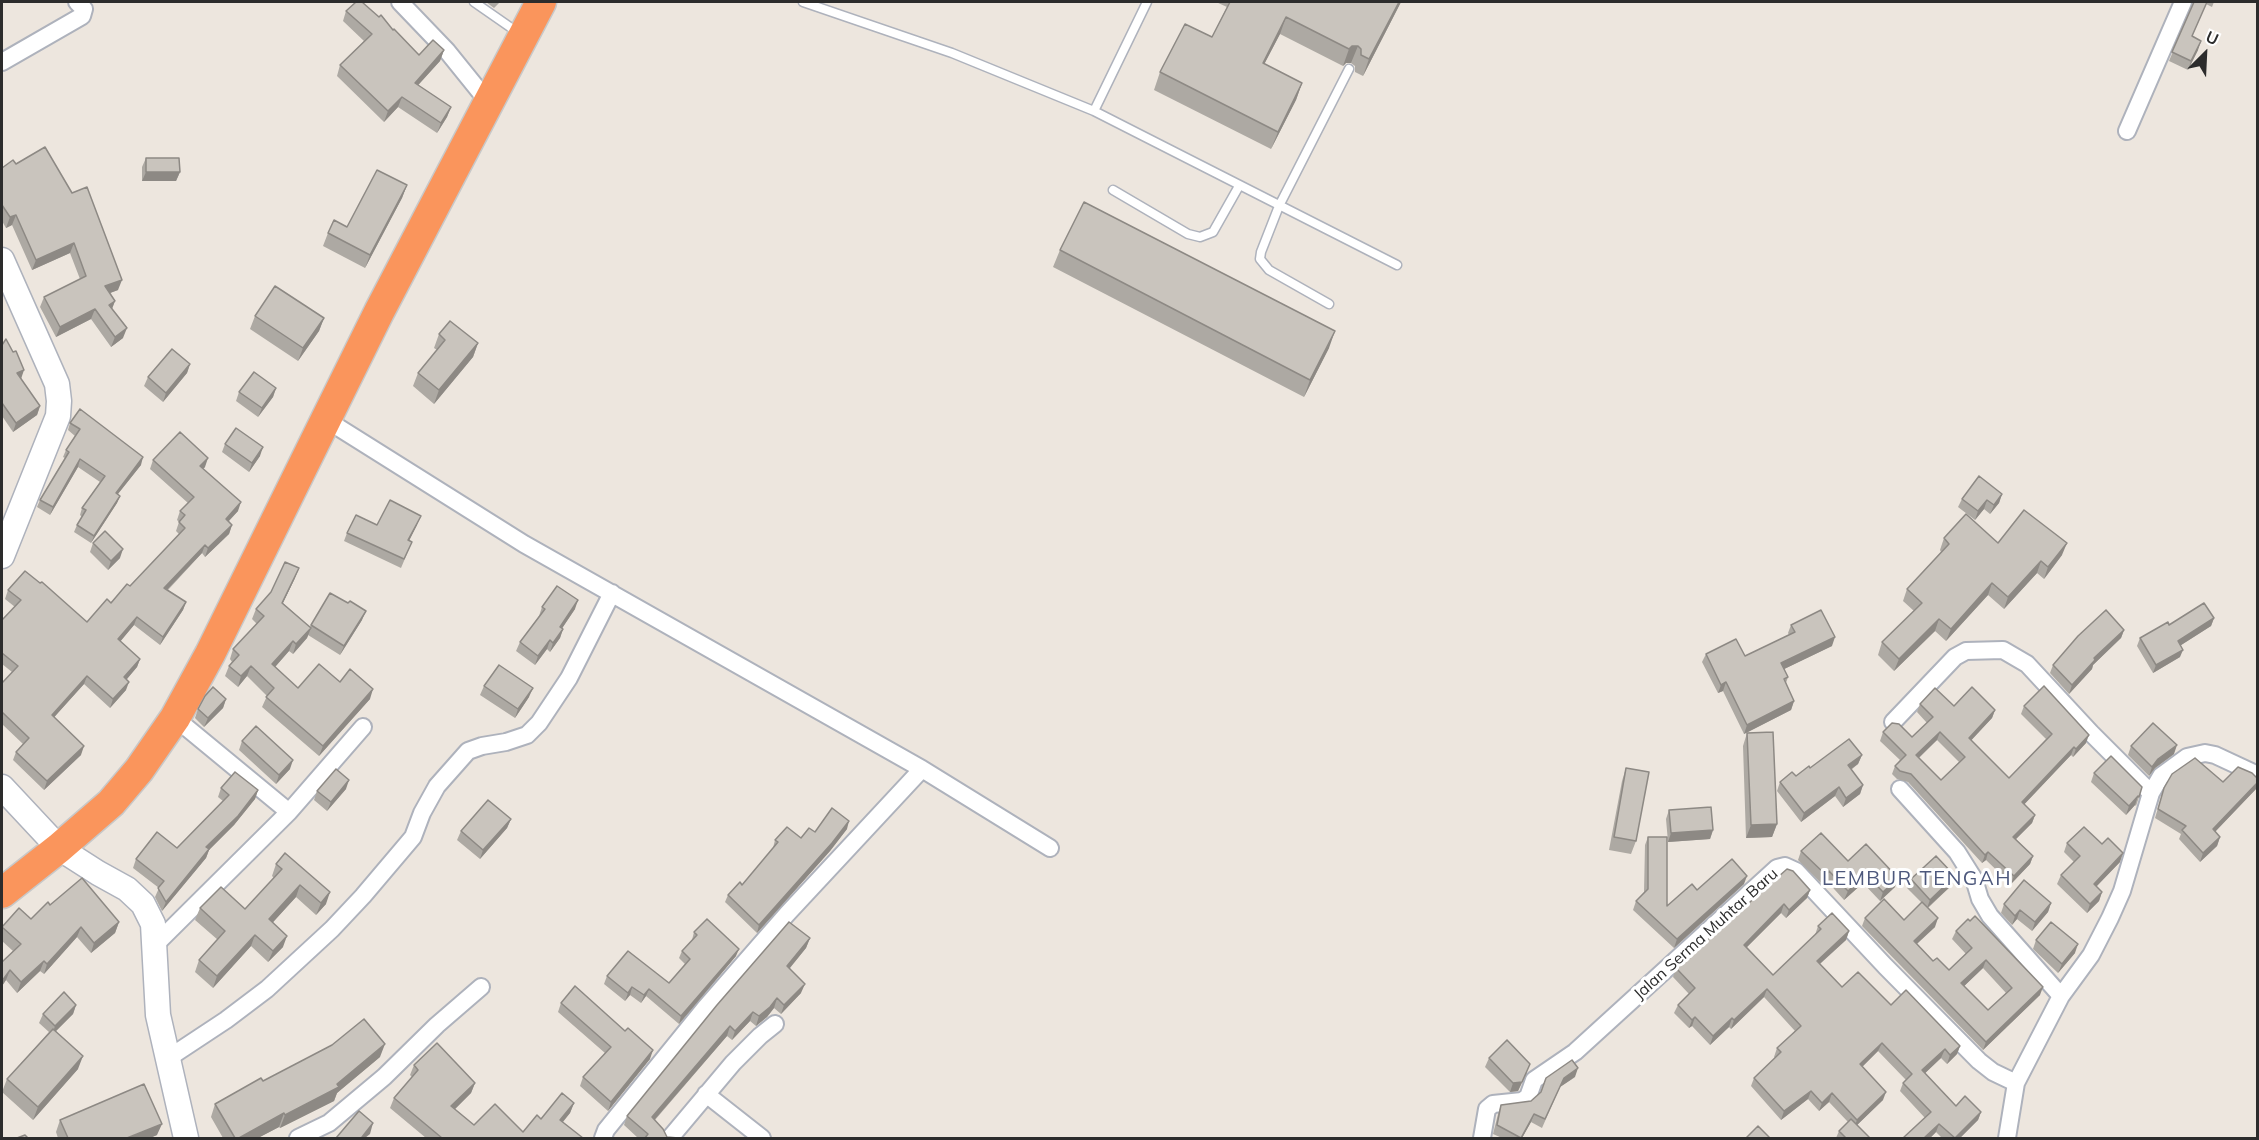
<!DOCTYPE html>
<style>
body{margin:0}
#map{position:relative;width:2259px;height:1140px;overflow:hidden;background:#ede6de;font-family:Mulish,sans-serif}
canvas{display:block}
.frame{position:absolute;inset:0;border:3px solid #2c2c2c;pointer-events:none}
.north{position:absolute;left:2175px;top:24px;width:60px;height:60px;-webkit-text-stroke:4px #fff;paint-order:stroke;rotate:24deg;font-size:16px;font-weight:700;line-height:24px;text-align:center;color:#2c2c2c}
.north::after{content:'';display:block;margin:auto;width:21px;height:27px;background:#2c2c2c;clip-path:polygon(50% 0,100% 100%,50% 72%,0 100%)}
</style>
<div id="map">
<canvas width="2259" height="1140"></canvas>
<div class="frame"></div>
<div class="north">U</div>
</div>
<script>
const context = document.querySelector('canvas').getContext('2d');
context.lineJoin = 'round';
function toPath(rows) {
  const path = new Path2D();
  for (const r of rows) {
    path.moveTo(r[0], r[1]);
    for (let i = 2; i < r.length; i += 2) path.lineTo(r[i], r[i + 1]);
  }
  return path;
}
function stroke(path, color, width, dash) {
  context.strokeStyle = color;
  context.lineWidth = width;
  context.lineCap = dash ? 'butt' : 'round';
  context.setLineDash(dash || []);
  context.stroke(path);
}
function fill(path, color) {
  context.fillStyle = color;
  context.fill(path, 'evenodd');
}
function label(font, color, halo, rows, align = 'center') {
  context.font = font + ' Mulish,sans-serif';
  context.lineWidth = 6;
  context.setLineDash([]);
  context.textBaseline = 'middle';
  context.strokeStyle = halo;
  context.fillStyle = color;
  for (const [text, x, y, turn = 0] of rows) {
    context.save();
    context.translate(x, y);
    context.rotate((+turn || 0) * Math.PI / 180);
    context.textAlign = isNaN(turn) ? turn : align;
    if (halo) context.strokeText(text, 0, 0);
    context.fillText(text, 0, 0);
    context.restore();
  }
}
const lane = toPath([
 [474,2,520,34],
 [803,2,952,53,1094,111,1397,265],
 [1094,111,1147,2],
 [1113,190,1188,234,1200,237,1213,232,1239,186],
 [1329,304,1269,270,1260,259,1261,252,1279,206,1349,69]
]);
const street = toPath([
 [400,2,447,51,489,103],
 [2,62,82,16,84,9,77,2],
 [2127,131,2183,2],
 [325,419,524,544,922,769,1050,848],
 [175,718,289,812],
 [1893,722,1955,657,1966,651,2003,650,2027,664,2091,733,2151,793],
 [1900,789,1957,852,1974,879,1980,899,1990,916,2061,996],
 [156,944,289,812,363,727],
 [167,1059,226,1020,267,989,332,929,363,896,413,837,422,813,437,786,468,751,482,746,506,742,527,735,539,723,569,678,612,593],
 [706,1094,762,1138],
 [298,1138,329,1123,384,1077,437,1025,481,987],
 [603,1138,606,1130,705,1008,787,914,922,769],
 [670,1138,733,1063,760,1036,775,1024],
 [1482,1138,1487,1109,1493,1104,1522,1101,1528,1097,1534,1080,1575,1052,1777,868,1785,866,1796,871,1885,966,1979,1061,1993,1072,2016,1083],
 [2007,1138,2016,1083,2061,996,2091,955,2110,918,2122,891,2151,793,2161,776,2187,757,2205,753,2215,755,2258,775]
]);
const secondary = toPath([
 [2,260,57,384,59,401,58,416,2,556],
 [2,787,59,848,98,873,127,889,143,904,153,924,158,1015,186,1138]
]);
const highway = toPath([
 [2,893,59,848,111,803,139,770,175,718,210,654,379,312,541,2]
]);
stroke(lane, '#aeb2bc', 11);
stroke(street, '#aeb2bc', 20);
stroke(secondary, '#aeb2bc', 27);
stroke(highway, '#c8c8c8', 33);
stroke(lane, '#fff', 8);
stroke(street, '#fff', 16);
stroke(secondary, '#fff', 24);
stroke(highway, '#fa955c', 30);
fill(toPath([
 [486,2,500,2,494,8],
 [1216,2,1401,2,1363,76,1355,72,1355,66,1351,63,1346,63,1343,66,1280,34,1264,64,1302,83,1296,100,1271,149,1154,90,1160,72,1212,37,1227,7],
 [2194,2,2214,2,2212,7,2206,4,2192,37,2198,50,2188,70,2169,61],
 [346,11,393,30,419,55,444,50,440,61,418,85,451,107,447,117,437,133,398,107,384,122,337,76,340,65,364,41,343,21],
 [146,158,180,172,176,181,142,181,142,167],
 [2,168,118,290,110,293,115,301,112,309,123,338,111,347,91,319,56,337,40,307,44,297,80,279,70,253,32,270,12,225,6,228,2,221],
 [407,185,402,198,365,268,323,246,328,233,347,227],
 [1060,250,1329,348,1304,397,1053,267],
 [255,316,324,318,319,331,298,361,250,329],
 [439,334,478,343,473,357,434,404,413,386,418,373,437,350,434,348],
 [2,345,21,379,40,406,37,415,13,432,2,416],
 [190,364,187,373,163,402,144,386,148,377],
 [276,388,273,397,258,417,236,401,239,392],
 [70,423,141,465,118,494,120,496,117,503,91,543,74,532,77,525,82,517,80,515,82,508,100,482,78,467,50,515,37,507,40,500,65,458,63,457,66,450,75,436,68,430],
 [225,444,260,456,249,472,222,452],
 [153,460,205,467,203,469,238,511,229,521,232,525,229,534,205,557,202,553,168,590,186,602,183,610,160,645,134,625,120,641,140,659,137,667,127,679,126,690,110,708,84,684,54,717,81,755,44,790,13,760,16,752,23,744,2,724,2,683,12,672,2,664,2,620,15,607,5,599,8,590,87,622,130,586,179,534,176,531,179,522,177,520,180,511,188,503,150,469],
 [2002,494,1999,503,1990,514,1984,509,1975,520,1958,507,1962,499],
 [377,525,417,525,409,540,412,542,401,568,344,541,347,533],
 [1944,538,1998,543,2062,555,2044,579,2037,573,2004,609,1988,595,1946,641,1935,631,1894,671,1878,655,1882,642,1914,611,1903,601,1907,589,1941,552,1940,550],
 [93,543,120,558,108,570,90,552],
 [295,578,283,603,310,627,311,625,362,620,340,655,308,635,307,638,293,654,289,651,275,667,298,688,340,682,370,699,319,756,262,707,267,696,247,676,238,687,225,676,229,666,232,662,230,659,233,649,257,624,252,619,256,609],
 [542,607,575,609,562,628,563,629,560,638,550,652,547,649,535,665,516,651,520,642,539,616],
 [2214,618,2211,626,2181,645,2180,657,2153,673,2137,646,2140,638,2169,625],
 [1791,625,1832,646,1784,669,1788,677,1786,683,1794,701,1791,710,1744,734,1723,691,1718,693,1702,662,1706,654,1745,656,1789,635,1788,633],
 [2124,630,2121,638,2093,665,2092,669,2069,694,2050,673,2053,665],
 [484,686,529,697,515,718,480,695],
 [226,699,223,708,204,727,195,718,198,709],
 [1920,704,1954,706,1995,710,1992,718,1971,740,2009,778,2046,739,2021,714,2024,706,2086,743,2073,757,2071,755,2024,804,2035,815,2032,823,2016,839,2033,856,2030,864,2011,884,1986,860,1982,863,1908,782,1897,779,1892,774,1895,766,1900,760,1880,741,1883,732,1912,737,1927,723,1917,712],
 [1937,740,1959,762,1941,780,1919,758],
 [1747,733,1777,824,1772,837,1746,838,1743,746],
 [242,741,290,769,276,784,239,750],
 [2131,746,2174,754,2155,768,2149,776,2128,755],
 [1862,755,1858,764,1851,770,1863,785,1860,794,1843,807,1835,796,1801,822,1777,791,1780,782,1796,776,1810,768],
 [1626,768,1636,841,1631,854,1609,850,1622,781],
 [2094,773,2139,797,2136,806,2135,805,2126,815,2091,782],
 [2258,779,2258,785,2256,789,2215,832,2220,837,2217,846,2200,862,2179,839,2181,834,2155,818,2164,788],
 [221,788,258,790,255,799,234,825,209,850,206,858,162,911,155,897,159,888,133,868,136,859,177,848,223,801,218,797],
 [346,789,327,811,314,800,317,791],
 [1669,810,1713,830,1710,839,1668,842,1666,819],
 [511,819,507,828,480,859,457,840,461,831],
 [847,829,830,851,757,933,725,902,728,895,742,885,773,848,775,840,801,838,815,832],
 [1648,837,1667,906,1697,890,1744,884,1674,948,1633,910,1636,901,1644,892,1645,845],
 [2067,843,2120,862,2096,887,2102,892,2099,901,2087,913,2057,884,2061,875,2074,862,2064,852],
 [1801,851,1848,861,1895,887,1880,901,1863,883,1844,900,1826,880,1822,884,1798,860],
 [276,864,326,904,316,915,296,897,273,922,283,947,268,962,251,946,213,988,195,972,199,960,218,940,195,920,200,908,245,909,274,878,272,876],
 [1911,879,1952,885,1928,908,1935,927,1917,944,1933,961,1949,970,1966,954,1952,939,1956,931,2040,995,1983,1050,1862,926,1865,918,1904,920,1922,903,1907,888],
 [1983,968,2006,993,1988,1010,1964,986],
 [1810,890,1807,898,1786,918,1781,913,1747,947,1773,975,1815,935,1818,926,1849,931,1846,940,1820,964,1842,987,1891,1005,1960,1046,1957,1054,1947,1064,1941,1058,1925,1073,1956,1106,1981,1112,1978,1120,1960,1138,1942,1138,1936,1132,1930,1138,1903,1138,1925,1118,1900,1091,1903,1083,1906,1080,1878,1051,1862,1067,1883,1100,1857,1125,1870,1138,1836,1138,1839,1131,1848,1122,1829,1102,1819,1111,1808,1099,1781,1120,1751,1086,1754,1078,1775,1058,1774,1057,1777,1048,1795,1031,1764,997,1731,1029,1729,1027,1710,1045,1692,1026,1689,1028,1674,1013,1678,1005,1689,994,1673,977,1676,968],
 [2051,903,2048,912,2032,931,2017,919,2012,925,2001,913,2004,904],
 [50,905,119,922,115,933,91,953,77,937,44,974,40,971,17,993,6,980,2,986,2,962,13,951,2,941,2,927,31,919],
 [694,932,736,956,679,1024,646,996,641,1003,630,995,625,1001,604,984,607,976,669,983,685,964,679,958,682,951,692,940],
 [810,938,806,948,790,968,801,993,781,1014,774,1008,767,1017,756,1026,750,1021,732,1040,727,1036,655,1120,667,1137,678,1138,638,1138,624,1125,627,1116],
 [2036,940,2075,953,2058,973,2033,949],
 [561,1003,650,1059,608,1111,580,1086,583,1077,605,1053,558,1012],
 [76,1005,73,1014,56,1031,78,1069,33,1120,2,1092,7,1079,49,1032,39,1023,43,1014],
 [380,1057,337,1093,334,1101,280,1128,279,1127,258,1138,223,1138,211,1117,215,1104,263,1081],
 [1489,1058,1527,1073,1518,1091,1510,1092,1485,1067],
 [414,1065,475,1083,471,1093,455,1109,474,1125,523,1132,541,1119,574,1103,570,1113,563,1122,583,1138,426,1138,390,1108,394,1098,412,1077,410,1075],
 [1575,1077,1560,1087,1542,1128,1531,1122,1522,1138,1502,1138,1493,1134,1498,1114,1501,1105,1531,1101],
 [60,1120,157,1135,150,1138,58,1138,56,1132]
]), '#ada9a3');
fill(toPath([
 [1399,2,1401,2,1363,76,1369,59],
 [1286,17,1280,34,1256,80,1263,63],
 [2201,41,2198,50,2188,70,2191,61],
 [1352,46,1358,46,1351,63,1346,63,1343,66,1349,49],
 [444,50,440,61,411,93,415,83],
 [1302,83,1296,100,1271,149,1278,132],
 [402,97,398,107,384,122,388,111],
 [451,107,447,117,437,133,441,123],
 [146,172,180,172,176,181,142,181],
 [407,185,402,198,365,268,370,255],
 [16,215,12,225,6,228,10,217],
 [74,243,70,253,32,270,36,260],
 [122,280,118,290,102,296,105,286],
 [115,301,111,311,109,305],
 [95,309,91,319,56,337,60,327],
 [324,318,319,331,298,361,303,348],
 [127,328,123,338,111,347,115,337],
 [1335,331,1329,348,1304,397,1310,380],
 [478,343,473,357,434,404,439,390],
 [190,364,187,373,163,402,166,393],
 [24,370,21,379,17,373],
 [276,388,273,397,258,417,262,408],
 [40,406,37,415,13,432,16,423],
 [263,447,260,456,249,472,252,463],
 [143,457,141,465,113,500,116,493],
 [208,458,205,467,197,475,200,466],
 [80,459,78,467,50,515,53,507],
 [2002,494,1999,503,1990,514,1994,505],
 [120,496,117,503,91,543,94,536],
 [1987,500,1984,509,1975,520,1978,511],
 [241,502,238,511,223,527,226,519],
 [421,516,417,525,405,549,408,540],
 [232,525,229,534,205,557,208,548],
 [2067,543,2062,555,2044,579,2048,567],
 [205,545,202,553,161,596,164,588],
 [123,549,120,558,108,570,111,561],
 [2041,561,2037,573,2004,609,2008,597],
 [299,568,295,578,278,613,282,603],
 [1992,583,1988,595,1946,641,1951,629],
 [578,600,575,609,557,636,560,627],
 [186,602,183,610,160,645,163,637],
 [366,611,362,620,340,655,344,646],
 [137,617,134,625,115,648,118,639],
 [2214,618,2211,626,2175,649,2178,641],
 [1939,619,1935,631,1894,671,1899,659],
 [311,628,307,638,293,654,296,644],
 [563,629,560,638,550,652,553,643],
 [2124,630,2121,638,2093,665,2092,669,2069,694,2072,685,2094,658],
 [1835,637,1832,646,1778,672,1781,663],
 [550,640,547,649,535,665,538,656],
 [293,641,289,651,268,675,272,664],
 [2183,650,2180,657,2153,673,2156,665],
 [140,659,137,667,121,686,124,677],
 [251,666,247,676,238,687,241,676],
 [87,676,84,684,49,723,52,715],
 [129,682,126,690,110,708,113,699],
 [1726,682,1723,691,1718,693,1721,685],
 [533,688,529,697,515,718,518,709],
 [373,689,370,699,319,756,323,746],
 [226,699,223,708,204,727,208,718],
 [1794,701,1791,710,1744,734,1747,725],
 [1995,710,1992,718,1966,746,1969,738],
 [1940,732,1937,740,1913,763,1916,755],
 [2089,735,2086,743,2073,757,2076,749],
 [2177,745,2174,754,2155,768,2149,776,2152,767,2158,759],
 [84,746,81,755,44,790,47,781],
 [2074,747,2071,755,2019,810,2022,802],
 [1862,755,1858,764,1844,774,1848,765],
 [293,760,290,769,276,784,279,775],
 [349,780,346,789,327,811,331,802],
 [2258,782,2256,789,2209,838,2213,829],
 [1863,785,1860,794,1843,807,1846,798],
 [1839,787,1835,796,1801,822,1804,813],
 [258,790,255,799,234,825,209,850,206,858,162,911,166,902,206,847],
 [2138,796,2135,805,2126,815,2129,806],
 [2035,815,2032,823,2010,845,2013,837],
 [511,819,507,828,480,859,483,850],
 [849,821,847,829,830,851,757,933,759,925],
 [1777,824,1772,837,1746,838,1751,825],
 [1713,830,1710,839,1668,842,1671,833],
 [2220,837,2217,846,2200,862,2203,853],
 [1988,852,1986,860,1982,863,1985,855],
 [2123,853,2120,862,2090,893,2094,884],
 [2033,856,2030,864,2011,884,2014,876],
 [1829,871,1826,880,1822,884,1826,875],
 [1866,874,1863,883,1844,900,1848,891],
 [1747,876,1744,884,1674,948,1677,939],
 [1955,876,1952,885,1927,908,1930,900],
 [1898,878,1895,887,1880,901,1883,892],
 [300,885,296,897,265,931,269,919],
 [1810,890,1807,898,1786,918,1789,910],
 [330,892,326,904,316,915,321,903],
 [2102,892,2099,901,2087,913,2090,904],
 [2051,903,2048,912,2032,931,2035,922],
 [1784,904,1781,913,1741,953,1744,945],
 [2020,910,2017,919,2012,925,2015,916],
 [1938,918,1935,927,1911,949,1914,941],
 [119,922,115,933,91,953,94,943],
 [81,927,77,937,44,974,47,964],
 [1849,931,1846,940,1814,969,1817,961],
 [255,935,251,946,213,988,217,976],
 [287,936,283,947,268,962,273,951],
 [810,938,806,948,784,975,787,966],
 [2078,944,2075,953,2058,973,2062,964],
 [739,949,736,956,679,1024,681,1016],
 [1986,960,1983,968,1958,992,1961,983],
 [44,961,40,971,17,993,21,982],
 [10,970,6,980,2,986,2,981],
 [805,984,801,993,781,1014,784,1005],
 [632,987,630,995,625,1001,628,993],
 [2043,987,2040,995,1983,1050,1986,1042],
 [649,989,646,996,641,1003,644,995],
 [1767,989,1764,997,1731,1029,1734,1020],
 [777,998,774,1008,767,1017,756,1026,759,1016],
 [76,1005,73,1014,52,1035,55,1026],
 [753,1012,750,1021,732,1040,735,1031],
 [1695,1017,1692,1026,1689,1028,1692,1020],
 [1732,1018,1729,1027,1710,1045,1713,1036],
 [730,1026,727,1036,649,1126,652,1117],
 [1882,1043,1878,1051,1857,1072,1860,1064],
 [385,1044,380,1057,337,1093,334,1101,280,1128,285,1115,337,1084],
 [1960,1046,1957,1054,1947,1064,1950,1055],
 [1945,1049,1941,1058,1919,1079,1922,1070],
 [653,1050,650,1059,608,1111,611,1102],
 [83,1056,78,1069,33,1120,38,1107],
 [1530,1064,1518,1091,1510,1092,1513,1083],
 [1578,1068,1575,1077,1560,1087,1542,1128,1564,1078],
 [475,1083,471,1093,448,1116,451,1106],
 [1811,1091,1808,1099,1781,1120,1784,1111],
 [1886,1092,1883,1100,1854,1128,1857,1120],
 [1832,1093,1829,1102,1819,1111,1822,1103],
 [574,1103,570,1113,556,1130,560,1120],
 [1981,1112,1978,1120,1960,1138,1955,1138],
 [284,1113,279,1127,258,1138,239,1138],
 [1534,1114,1531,1122,1522,1138,1521,1138],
 [373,1123,370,1134,365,1138,361,1138],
 [162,1124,157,1135,150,1138,127,1138],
 [1939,1124,1936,1132,1930,1138,1924,1138]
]), '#8d8984');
const building = toPath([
 [356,2,362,2,379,17,381,15,393,30,394,29,419,55,433,40,444,50,415,83,451,107,441,123,402,97,388,111,340,65,372,34,346,11,356,2],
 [1230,2,1399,2,1369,59,1361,55,1361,49,1358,46,1352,46,1349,49,1286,17,1263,63,1302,83,1278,132,1160,72,1185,24,1212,37,1230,2],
 [2194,2,2207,2,2192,36,2201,41,2191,61,2172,52,2194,2],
 [45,147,72,193,87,187,122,280,105,286,115,301,109,305,127,328,115,337,95,309,60,327,44,297,86,276,74,243,36,260,16,215,10,217,2,205,2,168,13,160,16,164,45,147],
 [146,158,179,158,180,172,146,172,146,158],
 [377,170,407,185,370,255,328,233,334,220,347,227,377,170],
 [1084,202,1335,331,1310,380,1060,250,1084,202],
 [275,286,324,318,303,348,255,316,275,286],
 [450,321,478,343,439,390,418,373,445,340,439,334,450,321],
 [6,339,13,352,16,351,24,370,17,373,40,406,16,423,2,403,2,345,6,339],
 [172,349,190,364,166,393,148,377,172,349],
 [254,372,276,388,262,408,239,392,254,372],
 [80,409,143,457,116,493,120,496,94,536,77,525,86,510,82,508,105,476,80,459,53,507,40,500,69,452,66,450,80,429,70,423,80,409],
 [236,428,263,447,252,463,225,444,236,428],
 [180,432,208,458,200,466,241,502,226,519,232,525,208,548,205,545,164,588,186,602,163,637,137,617,118,639,140,659,124,677,129,682,113,699,87,676,52,715,84,746,47,781,16,752,29,738,2,712,2,683,18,666,2,653,2,620,21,600,8,590,25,571,40,583,42,582,87,622,107,599,111,603,127,584,130,586,185,528,179,522,185,515,180,511,194,497,153,460,180,432],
 [1979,476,2002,494,1994,505,1987,500,1978,511,1962,499,1979,476],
 [390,500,421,516,408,540,412,542,404,559,347,533,356,515,377,525,390,500],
 [2024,510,2067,543,2048,567,2041,561,2008,597,1992,583,1951,629,1939,619,1899,659,1882,642,1922,603,1907,589,1949,544,1944,538,1966,514,1998,543,2024,510],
 [105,531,123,549,111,561,93,543,105,531],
 [285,562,299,568,282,603,311,628,296,644,293,641,272,664,298,688,319,664,340,682,350,669,373,689,323,746,266,697,274,688,251,666,241,676,229,666,239,655,233,649,264,616,256,609,271,592,285,562],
 [557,586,578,600,560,627,563,629,553,643,550,640,538,656,520,642,545,609,542,607,557,586],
 [330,593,348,603,350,601,366,611,344,646,311,625,330,593],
 [2204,603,2214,618,2178,641,2183,650,2156,665,2140,638,2168,622,2169,625,2204,603],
 [1821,610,1835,637,1781,663,1788,677,1784,679,1794,701,1747,725,1726,682,1721,685,1706,654,1736,639,1745,656,1795,632,1791,625,1821,610],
 [2106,610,2124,630,2094,658,2095,660,2072,685,2053,665,2078,636,2106,610],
 [499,665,533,688,518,709,484,686,499,665],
 [2044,686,2089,735,2076,749,2074,747,2022,802,2035,815,2013,837,2033,856,2014,876,1988,852,1985,855,1911,774,1900,771,1895,766,1906,755,1883,732,1892,723,1899,724,1912,737,1933,717,1920,704,1935,688,1954,706,1972,687,1995,710,1969,738,2009,778,2052,734,2024,706,2044,686],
 [1940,732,1965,757,1941,780,1916,755,1940,732],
 [213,687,226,699,208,718,198,709,205,696,213,687],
 [2153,723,2177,745,2158,759,2152,767,2131,746,2153,723],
 [256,726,293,760,279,775,242,741,256,726],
 [1773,732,1777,824,1751,825,1747,733,1773,732],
 [1849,739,1862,755,1848,765,1863,785,1846,798,1839,787,1804,813,1780,782,1792,772,1796,776,1809,766,1810,768,1849,739],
 [2111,756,2142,787,2139,797,2138,796,2129,806,2094,773,2111,756],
 [2195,758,2223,782,2238,767,2252,773,2258,779,2258,782,2213,829,2220,837,2203,853,2182,830,2186,826,2158,809,2164,788,2172,774,2195,758],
 [1626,768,1649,772,1636,841,1614,837,1626,768],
 [336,769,349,780,331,802,317,791,336,769],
 [235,772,258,790,238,816,206,847,209,849,166,902,158,888,164,881,136,859,157,832,177,848,229,795,221,788,235,772],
 [488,800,511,819,483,850,461,831,488,800],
 [1711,807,1713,830,1671,833,1669,810,1711,807],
 [832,808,849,821,832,843,759,925,728,895,740,882,742,885,778,842,775,840,787,827,801,838,809,828,815,832,832,808],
 [2084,827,2102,844,2108,838,2123,853,2094,884,2102,892,2090,904,2061,875,2080,856,2067,843,2084,827],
 [1821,833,1848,861,1866,844,1898,878,1883,892,1866,874,1848,891,1829,871,1826,875,1801,851,1821,833],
 [1648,837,1667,837,1667,906,1692,884,1697,890,1732,859,1747,876,1677,939,1636,901,1648,889,1648,837],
 [285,853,330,892,321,903,300,885,269,919,287,936,273,951,255,935,217,976,199,960,225,931,200,908,221,887,245,909,282,869,276,864,285,853],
 [1936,856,1955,876,1930,900,1911,879,1936,856],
 [1787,869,1793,871,1810,890,1789,910,1784,904,1744,945,1773,975,1821,929,1818,926,1832,913,1849,931,1817,961,1842,987,1858,972,1891,1005,1906,990,1960,1046,1950,1055,1945,1049,1922,1070,1956,1106,1965,1096,1981,1112,1955,1138,1939,1124,1924,1138,1903,1138,1931,1112,1903,1083,1912,1074,1882,1043,1860,1064,1886,1092,1857,1120,1832,1093,1822,1103,1811,1091,1784,1111,1754,1078,1781,1052,1777,1048,1801,1026,1767,989,1734,1020,1732,1018,1713,1036,1695,1017,1692,1020,1678,1005,1695,988,1676,968,1787,869],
 [82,878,119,922,94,943,81,927,47,964,44,961,21,982,10,970,2,981,2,962,21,944,2,927,19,908,31,919,48,902,50,905,82,878],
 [2024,880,2051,903,2035,922,2020,910,2015,916,2004,904,2024,880],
 [1884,899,1904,920,1922,902,1938,918,1914,941,1933,961,1937,958,1949,970,1972,948,1956,931,1968,919,1970,921,1975,916,2043,987,1986,1042,1865,918,1884,899],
 [1986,960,2012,988,1988,1010,1961,983,1986,960],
 [707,919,739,949,681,1016,649,989,644,995,632,987,628,993,607,976,628,951,669,983,690,959,682,951,697,935,694,932,707,919],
 [789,922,810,938,787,966,805,984,784,1005,777,998,770,1007,759,1016,753,1012,735,1031,730,1026,652,1117,663,1129,667,1137,678,1138,645,1138,648,1134,627,1116,717,1005,789,922],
 [2051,922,2078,944,2062,964,2036,940,2051,922],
 [575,986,625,1031,628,1028,653,1050,611,1102,583,1077,611,1047,561,1003,575,986],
 [64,992,76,1005,55,1026,43,1014,64,992],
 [364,1019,385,1044,337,1084,339,1087,285,1115,284,1113,239,1138,235,1138,215,1104,261,1078,263,1081,332,1045,364,1019],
 [53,1029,83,1056,38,1107,7,1079,53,1029],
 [1507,1040,1530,1064,1522,1082,1513,1083,1489,1058,1507,1040],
 [437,1043,475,1083,451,1106,474,1125,495,1104,523,1132,537,1115,541,1119,562,1093,574,1103,560,1120,583,1138,442,1138,394,1098,418,1070,414,1065,437,1043],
 [1572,1060,1578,1068,1564,1078,1545,1119,1534,1114,1521,1138,1497,1125,1501,1105,1531,1101,1541,1092,1546,1078,1572,1060],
 [144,1084,162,1124,127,1138,68,1138,60,1120,144,1084],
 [359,1111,373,1123,362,1137,364,1138,336,1138,359,1111],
 [1851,1119,1870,1138,1846,1138,1839,1131,1851,1119],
 [1758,1126,1770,1138,1746,1138,1758,1126],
 [25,1135,28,1138,17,1138,25,1135]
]);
fill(building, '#c9c4bd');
stroke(building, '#8d8984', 1.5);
label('16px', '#2c2c2c', '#fff', [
 ["Jalan Serma Muhtar Baru",1706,934,-42]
]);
context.letterSpacing = '1.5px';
label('20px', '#4d587c', '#fff', [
 ["LEMBUR TENGAH",1917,879]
]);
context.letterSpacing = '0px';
</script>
